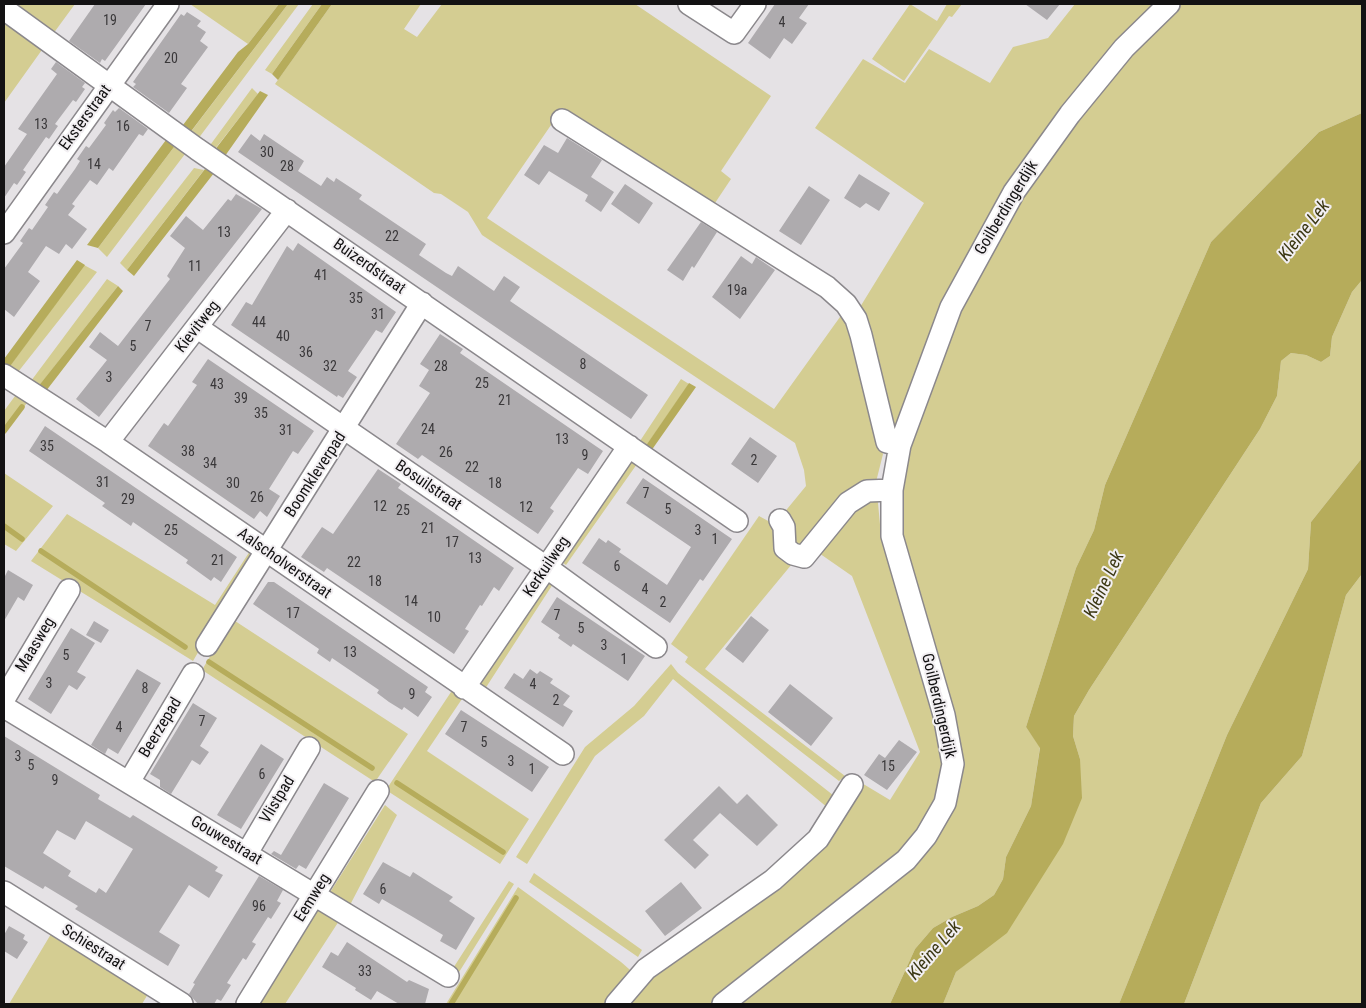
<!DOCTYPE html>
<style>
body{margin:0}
#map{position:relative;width:1366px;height:1008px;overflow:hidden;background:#e5e2e5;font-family:"Roboto Condensed",sans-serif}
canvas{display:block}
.frame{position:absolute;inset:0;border:5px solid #131213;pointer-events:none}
</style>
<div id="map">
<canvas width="1366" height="1008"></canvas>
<div class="frame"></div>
</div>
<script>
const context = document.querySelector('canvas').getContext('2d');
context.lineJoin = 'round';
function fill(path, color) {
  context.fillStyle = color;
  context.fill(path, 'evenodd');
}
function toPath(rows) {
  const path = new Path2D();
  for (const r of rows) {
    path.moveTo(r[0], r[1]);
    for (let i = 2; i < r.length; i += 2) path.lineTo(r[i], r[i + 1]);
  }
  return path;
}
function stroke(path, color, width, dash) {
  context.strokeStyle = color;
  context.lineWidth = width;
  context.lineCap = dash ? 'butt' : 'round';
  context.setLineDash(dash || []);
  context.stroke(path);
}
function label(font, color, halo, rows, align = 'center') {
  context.font = font + ' "Roboto Condensed",sans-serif';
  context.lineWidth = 4;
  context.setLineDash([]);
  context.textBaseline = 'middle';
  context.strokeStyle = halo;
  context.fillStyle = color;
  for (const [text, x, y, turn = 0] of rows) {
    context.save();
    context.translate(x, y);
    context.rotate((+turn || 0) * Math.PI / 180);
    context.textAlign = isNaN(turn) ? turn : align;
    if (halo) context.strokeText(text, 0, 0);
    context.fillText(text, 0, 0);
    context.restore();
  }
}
fill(toPath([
 [13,4,75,4,53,34],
 [190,4,279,4,248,44],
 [288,4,299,4,198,139,190,133],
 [313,4,322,4,272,74,265,70],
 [332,4,421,4,404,29,417,37,442,4,635,4,771,96,721,171,731,179,713,206,560,112,487,218,774,409,845,310,883,454,876,482,881,535,937,717,945,764,939,800,901,853,713,1004,624,1004,648,976,772,887,860,782,890,800,920,752,852,576,816,551,795,546,783,514,806,486,804,470,795,443,482,235,468,212,441,194,434,193,275,84],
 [910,4,937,21,947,4,962,4,952,17,949,16,904,81,872,59],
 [1075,4,1157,4,1065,110,899,427,891,422,857,312,924,203,815,128,863,59,905,83,929,49,990,83,1013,47,1048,38],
 [1178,4,1362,4,1362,113,1319,132,1211,242,1105,485,1094,530,1076,568,1026,727,1040,747,1031,806,1006,857,1003,879,994,895,978,906,952,917,933,928,915,949,890,1004,732,1004,951,805,898,532,903,453,956,310,1002,224,1075,118],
 [4,22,44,47,4,103],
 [252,88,258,94,215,149,208,148],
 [174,147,185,154,107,257,98,248],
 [194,168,204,170,127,270,120,263],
 [84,265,97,272,18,372,9,367],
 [107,279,118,286,38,387,31,381],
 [1362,280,1362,458,1311,522,1308,569,1227,735,1119,1004,943,1004,956,972,978,954,1080,759,1073,736,1074,716,1089,690,1260,429,1277,396,1281,361,1291,353,1306,355,1321,362,1330,356,1332,337,1352,292],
 [681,379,689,384,646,446,638,444],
 [18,392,29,400,4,434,4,411],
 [630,460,637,464,566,565,559,560],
 [4,473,53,506,16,551,4,544],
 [67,514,215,605,250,551,255,555,193,661,31,561],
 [759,516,770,522,776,540,792,564,705,669,845,776,839,781,685,662,688,657,671,644],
 [1362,574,1362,1004,1184,1004,1261,803,1302,756,1346,595],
 [546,580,553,584,483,692,475,686],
 [232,619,408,734,375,782,202,670],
 [671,664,678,673,838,799,828,808,673,679,644,716,595,756,527,864,516,857,585,747,634,706],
 [453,689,464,696,427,751,529,819,500,864,386,790],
 [385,805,397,815,350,905,329,894],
 [534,873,642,950,638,957,529,882],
 [509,881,514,884,456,977,450,973],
 [518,887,621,962,637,976,612,1004,446,1004],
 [317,904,339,921,285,1004,254,1004],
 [54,929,151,989,142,1004,9,1004]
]), '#d4cd92');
fill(toPath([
 [279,4,288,4,189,134,180,129,238,52,248,44],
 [322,4,332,4,278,80,272,74],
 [260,91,268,95,225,156,214,151],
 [1362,113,1362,280,1352,292,1332,337,1330,356,1321,362,1306,355,1291,353,1281,361,1277,396,1260,429,1089,690,1074,716,1073,736,1080,759,1082,798,1063,844,1007,933,956,972,943,1004,890,1004,915,949,933,928,952,917,978,906,994,895,1003,879,1006,857,1031,806,1040,748,1026,727,1076,568,1094,530,1105,485,1211,242,1319,132],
 [166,140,174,147,98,248,87,245],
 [205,169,214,173,134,276,127,270],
 [77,260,85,265,8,369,4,366,4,359],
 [118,286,123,291,46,391,37,388],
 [689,383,696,387,651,451,645,447],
 [1362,458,1362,574,1346,595,1302,756,1261,803,1184,1004,1119,1004,1227,735,1308,569,1311,522]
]), '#b6ac5b');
stroke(toPath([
 [4,431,22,407],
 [4,526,22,539],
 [41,551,185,647],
 [209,662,372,768],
 [397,783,503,852],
 [451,1004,516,898]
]), '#b6ac5b', 5.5);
fill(toPath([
 [95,4,146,4,105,61,102,59,100,63,69,41],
 [775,4,809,4,799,18,807,23,792,44,784,38,770,59,748,43],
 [1025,4,1060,4,1047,20],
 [187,12,201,21,197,26,206,32,200,41,208,47,181,84,187,88,169,113,133,87,136,84,133,82,181,14,184,16],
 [56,62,85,83,82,87,85,89,76,102,73,100,55,124,58,126,49,139,46,137,23,170,26,172,17,185,14,183,4,198,4,167,27,134,18,129,57,74,51,69],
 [119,108,148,129,143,136,139,134,113,171,109,168,97,185,90,180,72,204,75,206,68,215,87,229,72,249,66,244,59,254,46,246,28,272,40,281,14,317,4,309,4,269,23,243,20,241,29,228,32,230,48,207,45,205,54,192,57,194,75,169,80,161,77,159,86,146,89,148,106,125,104,123,113,110,115,112],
 [251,134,260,141,264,134,304,161,298,171,321,186,327,177,334,182,336,178,362,195,359,199,426,244,419,255,446,273,452,276,458,266,494,291,504,276,520,287,510,301,648,395,631,419,238,152],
 [567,138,602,160,591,177,614,192,601,212,585,201,588,195,549,171,539,185,524,175,544,145,558,153],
 [859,174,890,193,879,211,866,203,860,208,844,198],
 [625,184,653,203,639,224,611,204],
 [809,186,830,200,801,245,779,231],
 [236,194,262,209,99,417,76,399,107,360,89,347,100,332,118,346,170,279,167,276,185,248,170,236,186,216,203,230,228,199,231,201],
 [701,222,717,232,694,268,692,266,683,281,667,270],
 [298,243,396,312,382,333,376,330,348,371,357,377,343,398,338,395,337,397,231,325,246,302,252,305,287,246,293,251],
 [741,256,752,264,756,257,775,270,740,319,712,297],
 [440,334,463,349,460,353,603,451,588,474,578,468,550,508,554,511,538,534,422,455,418,459,396,444,430,393,419,386,429,370,420,364],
 [208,359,314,431,298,454,293,451,269,489,280,496,267,517,260,511,254,519,148,446,164,423,168,426,197,385,192,382],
 [45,426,237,557,221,582,214,577,211,581,186,563,188,560,133,522,131,526,102,506,105,503,29,451],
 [750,437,777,456,758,483,731,464],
 [378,469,401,484,398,488,514,568,499,591,494,587,482,606,480,605,465,629,469,631,454,654,327,568,324,572,301,557,322,527,333,534],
 [643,478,732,539,703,581,700,579,670,623,582,563,599,538,606,543,608,540,621,549,619,552,667,585,691,547,626,503],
 [8,570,33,585,24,601,18,597,4,621,4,578],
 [268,582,274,582,428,687,425,692,432,697,418,717,404,707,402,710,389,702,377,693,379,690,332,658,330,662,317,653,319,649,253,604],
 [557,597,645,656,628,681,573,644,571,647,558,638,560,635,541,622],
 [751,616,769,630,743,663,725,649],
 [94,621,109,630,101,643,86,635],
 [71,628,95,643,77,672,86,677,77,690,69,685,51,714,28,699],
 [137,669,161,683,118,754,108,748,105,754,91,745],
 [530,669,537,674,540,671,553,679,550,683,570,696,563,705,573,711,563,727,504,688,514,673,523,679],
 [790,684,833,718,811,746,768,712],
 [193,703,217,718,200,746,209,752,200,765,192,760,171,794,160,787,160,780,150,774],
 [461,710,549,767,532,792,445,734],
 [4,736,100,795,98,799,125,815,130,818,133,815,218,867,215,871,223,875,209,898,189,885,159,932,180,945,168,966,75,909,78,906,50,889,45,886,43,889,4,866],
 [86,821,133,849,106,893,99,888,96,893,68,876,71,871,43,853,57,830,75,840],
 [899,740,917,752,887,790,864,775,879,754,885,758],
 [261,744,284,759,241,829,217,815],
 [324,783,349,798,306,869,299,865,296,869,271,854,274,851,281,855],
 [719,786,737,804,747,794,778,825,757,846,720,813,693,840,709,855,695,869,664,840],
 [383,862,410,877,413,872,435,886,453,897,449,901,475,918,456,950,440,941,443,935,413,917,382,899,379,904,363,894],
 [259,876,283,890,277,901,281,903,271,919,268,917,252,942,256,944,246,960,243,958,227,983,231,985,221,1001,217,999,214,1004,198,1004,189,994,195,984,193,983],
 [681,882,702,908,665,936,645,911],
 [9,926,25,935,23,939,28,942,17,959,4,951,4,935],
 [347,942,407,982,409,980,429,989,425,1004,399,1004,377,991,371,1000,355,990,356,988,322,967,331,952,338,956]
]), '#aeabae');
const street = toPath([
 [689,4,734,33,755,4],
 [4,9,197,149,737,521],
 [562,120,827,287,846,304,856,319,861,335,887,442,900,445],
 [4,233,168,4],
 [198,328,546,567,656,647],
 [4,375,108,442,563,754],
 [108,442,287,210],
 [780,520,784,527,785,548,793,554,804,557,848,503,867,491,892,490],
 [207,645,422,303],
 [464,688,629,446],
 [4,699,69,590],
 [4,707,448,976],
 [129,782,193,674],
 [247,853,309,748],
 [4,892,182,1004],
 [247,1004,378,791],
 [616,1004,646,969,773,880,818,839,852,785],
 [723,1004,906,860,926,836,945,803,953,764,944,715,892,536,892,490,900,445,951,307,1014,192,1070,114,1124,48,1169,4]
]);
stroke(street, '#8b888c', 24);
stroke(street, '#fff', 21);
label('14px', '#3a383a', null, [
 ["19",110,21],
 ["4",782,23],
 ["20",171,59],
 ["13",41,125],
 ["16",123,127],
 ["30",267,153],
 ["14",94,165],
 ["28",287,167],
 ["13",224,233],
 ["22",392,237],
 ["11",195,267],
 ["41",321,276],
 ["19a",737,291],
 ["35",356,299],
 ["31",378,315],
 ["44",259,323],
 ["7",148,327],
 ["40",283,337],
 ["5",133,347],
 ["36",306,353],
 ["8",583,365],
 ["32",330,367],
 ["28",441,367],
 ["3",109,378],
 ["25",482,384],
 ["43",217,385],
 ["39",241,399],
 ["21",505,401],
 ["35",261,414],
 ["24",428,430],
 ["31",286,431],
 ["13",562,440],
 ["35",47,447],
 ["38",188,452],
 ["26",446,453],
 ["9",585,456],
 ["2",754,461],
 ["34",210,464],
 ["22",472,468],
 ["31",103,483],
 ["30",233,484],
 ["18",495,484],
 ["7",646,494],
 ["26",257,498],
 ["29",128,500],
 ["12",380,507],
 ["12",526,508],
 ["5",668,510],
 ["25",403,511],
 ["21",428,529],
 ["25",171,531],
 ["3",698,531],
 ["1",715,540],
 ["17",452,543],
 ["13",475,559],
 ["21",218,561],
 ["22",354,563],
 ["6",617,567],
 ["18",375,582],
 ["4",645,590],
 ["14",411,602],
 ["2",663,603],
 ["17",293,614],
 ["7",557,616],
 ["10",434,618],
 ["5",581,629],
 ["3",604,646],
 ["13",350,653],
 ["5",66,656],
 ["1",624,660],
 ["3",49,684],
 ["4",533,685],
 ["8",145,689],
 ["9",412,695],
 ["2",556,701],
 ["7",202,722],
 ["4",119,728],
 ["7",464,728],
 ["5",484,743],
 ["3",18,757],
 ["3",511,762],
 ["5",31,766],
 ["15",888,767],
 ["1",532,770],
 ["6",262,775],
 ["9",55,781],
 ["6",383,890],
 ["96",259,907],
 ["33",365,972]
]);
label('16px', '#131213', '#f2eff2', [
 ["Eksterstraat",86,118,-54],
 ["Goilberdingerdijk",1007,208,-59],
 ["Buizerdstraat",369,267,35],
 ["Kievitweg",198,327,-52],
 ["Boomkleverpad",316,475,-57],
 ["Bosuilstraat",428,486,34],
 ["Aalscholverstraat",284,564,35],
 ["Kerkuilweg",547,567,-56],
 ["Maasweg",36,645,-59],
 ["Goilberdingerdijk",938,706,77],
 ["Beerzepad",161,728,-59],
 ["Vlistpad",278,800,-59],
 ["Gouwestraat",226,841,31],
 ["Eemweg",313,898,-58],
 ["Schiestraat",93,948,32]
]);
label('italic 18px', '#3c3814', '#f2eff2', [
 ["Kleine Lek",1305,231,-52],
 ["Kleine Lek",1105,585,-65],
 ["Kleine Lek",935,951,-49]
]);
</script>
